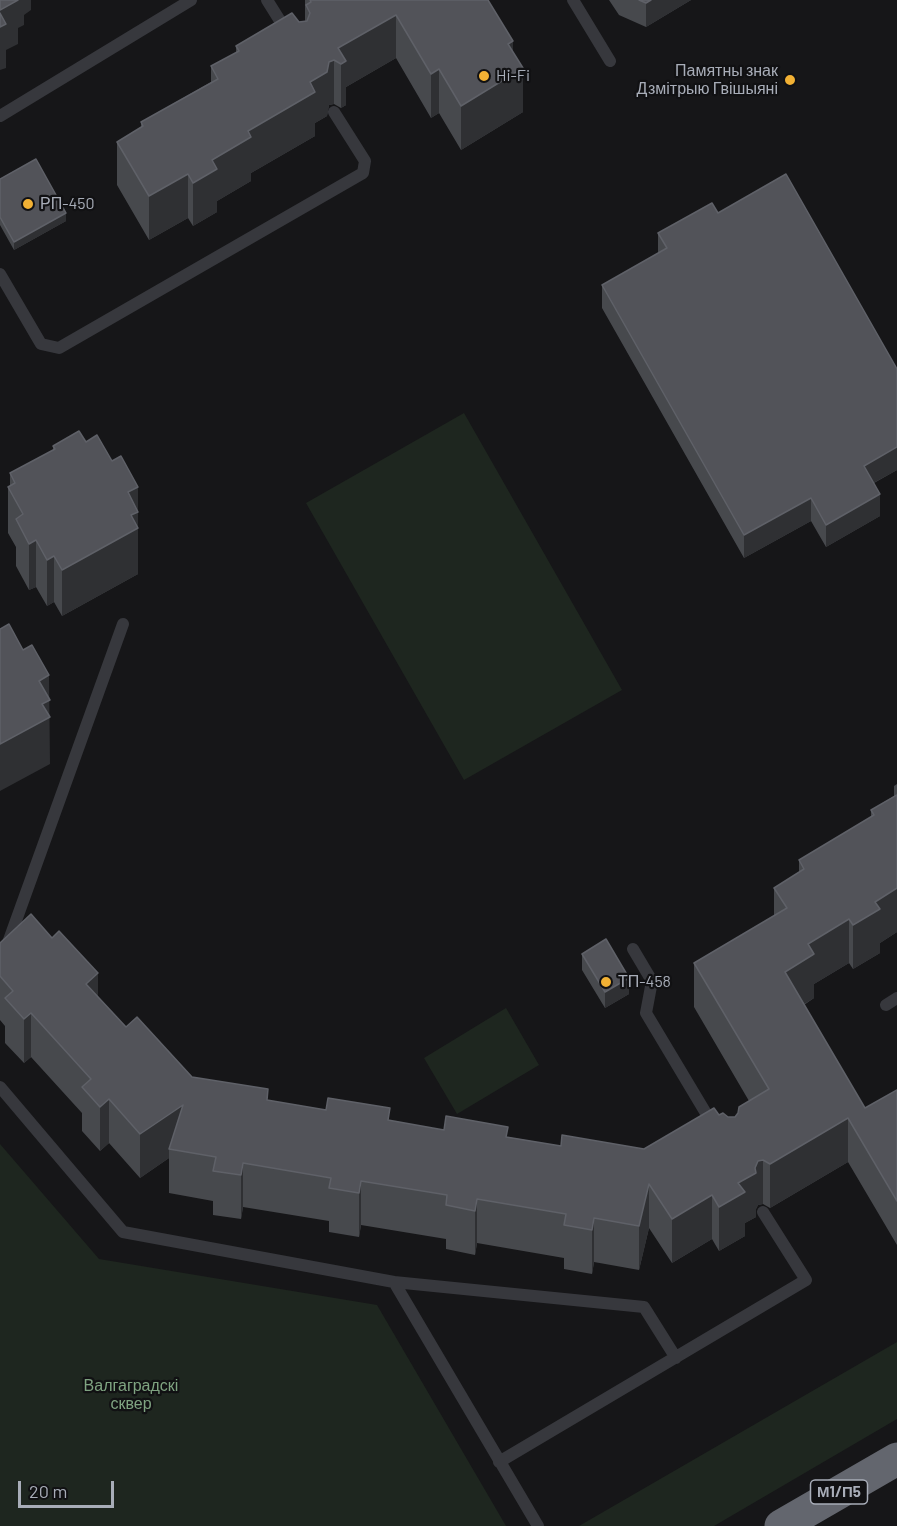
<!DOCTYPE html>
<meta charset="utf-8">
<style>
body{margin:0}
#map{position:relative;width:897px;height:1526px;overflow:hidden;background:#161618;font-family:Barlow,sans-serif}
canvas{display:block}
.scale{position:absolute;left:18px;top:1481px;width:96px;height:27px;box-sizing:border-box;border:3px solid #a8adb8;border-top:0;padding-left:8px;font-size:18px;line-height:21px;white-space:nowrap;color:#a8adb8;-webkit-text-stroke:4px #111113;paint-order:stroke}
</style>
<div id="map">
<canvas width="897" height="1526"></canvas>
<div class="scale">20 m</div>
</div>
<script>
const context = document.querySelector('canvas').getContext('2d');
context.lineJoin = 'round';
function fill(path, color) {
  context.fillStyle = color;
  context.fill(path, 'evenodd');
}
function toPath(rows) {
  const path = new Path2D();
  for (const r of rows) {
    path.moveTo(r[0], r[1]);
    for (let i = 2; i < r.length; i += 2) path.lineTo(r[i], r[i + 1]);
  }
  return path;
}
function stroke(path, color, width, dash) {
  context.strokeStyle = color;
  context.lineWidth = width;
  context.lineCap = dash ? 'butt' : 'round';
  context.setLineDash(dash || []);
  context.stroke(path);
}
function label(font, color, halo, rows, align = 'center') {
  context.font = font + ' Barlow,sans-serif';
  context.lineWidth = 4.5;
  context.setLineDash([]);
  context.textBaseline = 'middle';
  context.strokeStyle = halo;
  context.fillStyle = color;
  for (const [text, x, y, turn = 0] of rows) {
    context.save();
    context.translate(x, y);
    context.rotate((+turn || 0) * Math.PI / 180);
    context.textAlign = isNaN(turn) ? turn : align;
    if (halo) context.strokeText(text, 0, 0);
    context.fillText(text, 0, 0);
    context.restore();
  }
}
fill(toPath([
 [464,413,622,690,464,780,306,503],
 [506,1008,539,1065,457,1114,424,1058],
 [0,1144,99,1259,377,1305,506,1526,0,1526],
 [897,1342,897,1419,714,1526,579,1526]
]), '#1e261f');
stroke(toPath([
 [267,0,287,32],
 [573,0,610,61],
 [0,116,191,0],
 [0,274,41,344,59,348,363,173,365,161,334,112],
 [633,949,652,981,646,1013,713,1125],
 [0,965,123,624],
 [886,1005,897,998],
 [0,1087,123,1232,394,1282,538,1526],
 [394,1282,644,1307,676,1358],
 [499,1462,806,1280,763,1212]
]), '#37383d', 12);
stroke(toPath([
 [781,1526,897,1459]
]), '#63666e', 33);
fill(toPath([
 [305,0,488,0,513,52,523,112,461,150,439,113,431,118,396,58,346,87,346,105,341,108,334,104,329,105,327,116,315,123,315,136,251,173,251,181,217,201,217,212,193,226,188,218,149,240,117,185,117,142,141,128,141,122,211,82,211,66,236,53,236,46,299,22,305,21],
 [609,0,691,0,646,27,619,15],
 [0,179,66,221,14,250,0,225],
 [718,213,897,470,874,483,880,516,826,547,811,521,744,558,602,308,602,285,658,253,658,233],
 [86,442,138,510,138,574,62,616,54,602,47,606,36,587,29,590,16,566,16,547,8,533,8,487,10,486,10,473,53,450,53,446],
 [897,784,897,932,880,943,880,953,853,969,849,963,814,984,814,998,804,1005,865,1108,897,1090,897,1245,848,1162,770,1208,763,1204,758,1205,756,1209,756,1217,745,1223,745,1236,719,1251,712,1239,672,1263,649,1228,639,1270,594,1262,592,1274,564,1269,564,1258,477,1243,475,1255,446,1249,446,1239,361,1225,359,1237,329,1232,329,1221,243,1207,241,1219,213,1215,213,1201,169,1193,169,1158,140,1178,109,1143,100,1151,82,1131,82,1113,31,1057,24,1063,5,1043,5,1026,0,1020,0,943,98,997,126,1027,192,1077,268,1101,444,1130,508,1137,561,1146,644,1149,719,1115,728,1117,735,1117,749,1101,694,1007,694,963,774,916,774,888,799,872,799,860,871,817,871,810,894,796,894,786],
 [582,954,629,994,605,1008,582,970]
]), '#47494d');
fill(toPath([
 [11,0,31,0,31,10,24,15,24,25,18,28,18,44,6,50,6,68,0,70,0,10],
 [651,0,691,0,646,27,646,3],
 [396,15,396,58,346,87,346,105,341,108,341,64,338,48],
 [513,41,513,74,523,68,523,112,461,150,461,106,508,44],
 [334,60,334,104,329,105,327,116,315,123,315,136,251,173,251,181,217,201,217,212,193,226,193,183,212,160,248,131,329,62],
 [439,69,439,113,431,118,431,74],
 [188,174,188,218,149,240,149,196],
 [66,213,66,221,14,250,14,242],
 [897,447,897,470,864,488,864,466],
 [138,487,138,574,62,616,62,570,128,492],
 [880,494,880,516,826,547,826,525],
 [811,498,811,521,744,558,744,535],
 [36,540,36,587,29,590,29,544],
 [54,556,54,602,47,606,47,560],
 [49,675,50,764,0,791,0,744,39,681],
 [897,888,897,932,880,943,880,953,853,969,853,925,875,902],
 [849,919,849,963,814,984,814,998,785,1016,785,972,808,944],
 [98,973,98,1017,86,984],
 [629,978,629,994,605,1008,605,992],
 [31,1013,31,1057,24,1063,24,1019],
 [109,1099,109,1143,100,1151,100,1107],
 [183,1105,169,1149,169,1158,140,1178,140,1134],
 [848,1118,848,1162,770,1208,770,1164],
 [763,1160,763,1204,758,1205,756,1209,756,1217,745,1223,745,1236,719,1251,719,1207,738,1183,755,1168,758,1161],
 [243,1163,243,1207,241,1219,241,1175],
 [361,1181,361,1225,359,1237,359,1193],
 [649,1184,649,1228,639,1270,639,1226],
 [712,1195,712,1239,672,1263,672,1219],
 [477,1199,477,1243,475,1255,475,1211],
 [594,1218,594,1262,592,1274,592,1230]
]), '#2f3033');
const building = toPath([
 [0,0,18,0,0,10,0,0],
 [310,0,488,0,513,41,508,44,523,68,461,106,439,69,431,74,396,15,338,48,346,61,341,64,334,60,329,62,327,72,310,82,315,92,248,131,251,137,212,160,217,169,193,183,188,174,149,196,117,142,143,126,141,122,218,79,211,66,239,51,236,46,292,13,299,22,307,21,310,13,306,5,311,2,310,0],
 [639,0,651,0,646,3,639,0],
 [0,13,6,24,0,27,0,13],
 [36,159,66,213,14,242,0,217,0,179,36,159],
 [786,174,897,369,897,447,864,466,880,494,826,525,811,498,744,535,602,285,667,248,658,233,712,203,718,213,786,174],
 [79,431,86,442,97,435,112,461,121,456,138,487,128,492,138,512,131,515,138,528,62,570,54,556,47,560,36,540,29,544,16,519,23,514,8,487,15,483,10,473,55,449,53,446,79,431],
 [9,624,23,650,32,645,49,675,39,681,50,700,42,704,50,717,0,744,0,629,9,624],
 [897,795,897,888,875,902,880,909,853,925,849,919,808,944,814,954,785,972,865,1108,897,1090,897,1201,848,1118,770,1164,763,1160,758,1161,755,1168,756,1173,738,1183,745,1192,719,1207,712,1195,672,1219,649,1184,639,1226,594,1218,592,1230,564,1225,566,1214,477,1199,475,1211,446,1205,447,1195,361,1181,359,1193,329,1188,331,1178,243,1163,241,1175,213,1171,216,1157,169,1149,183,1105,140,1134,109,1099,100,1107,82,1087,91,1079,31,1013,24,1019,5,998,13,991,0,976,0,943,31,914,52,938,59,931,98,973,86,984,126,1027,137,1017,192,1077,268,1089,267,1100,326,1110,328,1098,390,1108,388,1120,444,1130,446,1116,508,1127,506,1137,561,1146,562,1135,644,1149,714,1108,719,1115,723,1113,728,1117,735,1117,738,1113,739,1107,769,1089,694,963,787,908,774,888,804,869,799,860,874,815,871,810,897,795],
 [606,939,629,978,605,992,582,954,606,939]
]);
fill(building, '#525359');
stroke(building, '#5f6168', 1.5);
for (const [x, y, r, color] of [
 [484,76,6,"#f2b134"],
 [790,80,6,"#f2b134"],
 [28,204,6,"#f2b134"],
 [606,982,6,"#f2b134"]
]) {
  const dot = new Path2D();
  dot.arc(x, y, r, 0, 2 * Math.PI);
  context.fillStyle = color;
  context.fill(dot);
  stroke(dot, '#111113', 2);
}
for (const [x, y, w] of [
 [839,1492,57]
]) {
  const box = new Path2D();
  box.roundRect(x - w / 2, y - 12, w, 24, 4.5);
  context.fillStyle = '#111113';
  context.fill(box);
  stroke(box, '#a8adb8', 1.5);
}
label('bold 15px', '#a8adb8', null, [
 ["М1/П5",839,1492]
]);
label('16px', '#a8adb8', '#111113', [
 ["Памятны знак",778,71,"right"],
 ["Дзмітрыю Гвішыяні",778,89,"right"],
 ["Hi-Fi",496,76],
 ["РП-450",40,204],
 ["ТП-458",618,982]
], 'left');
label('16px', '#7fa381', '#111113', [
 ["Валгаградскі",131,1386],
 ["сквер",131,1404]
]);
</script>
